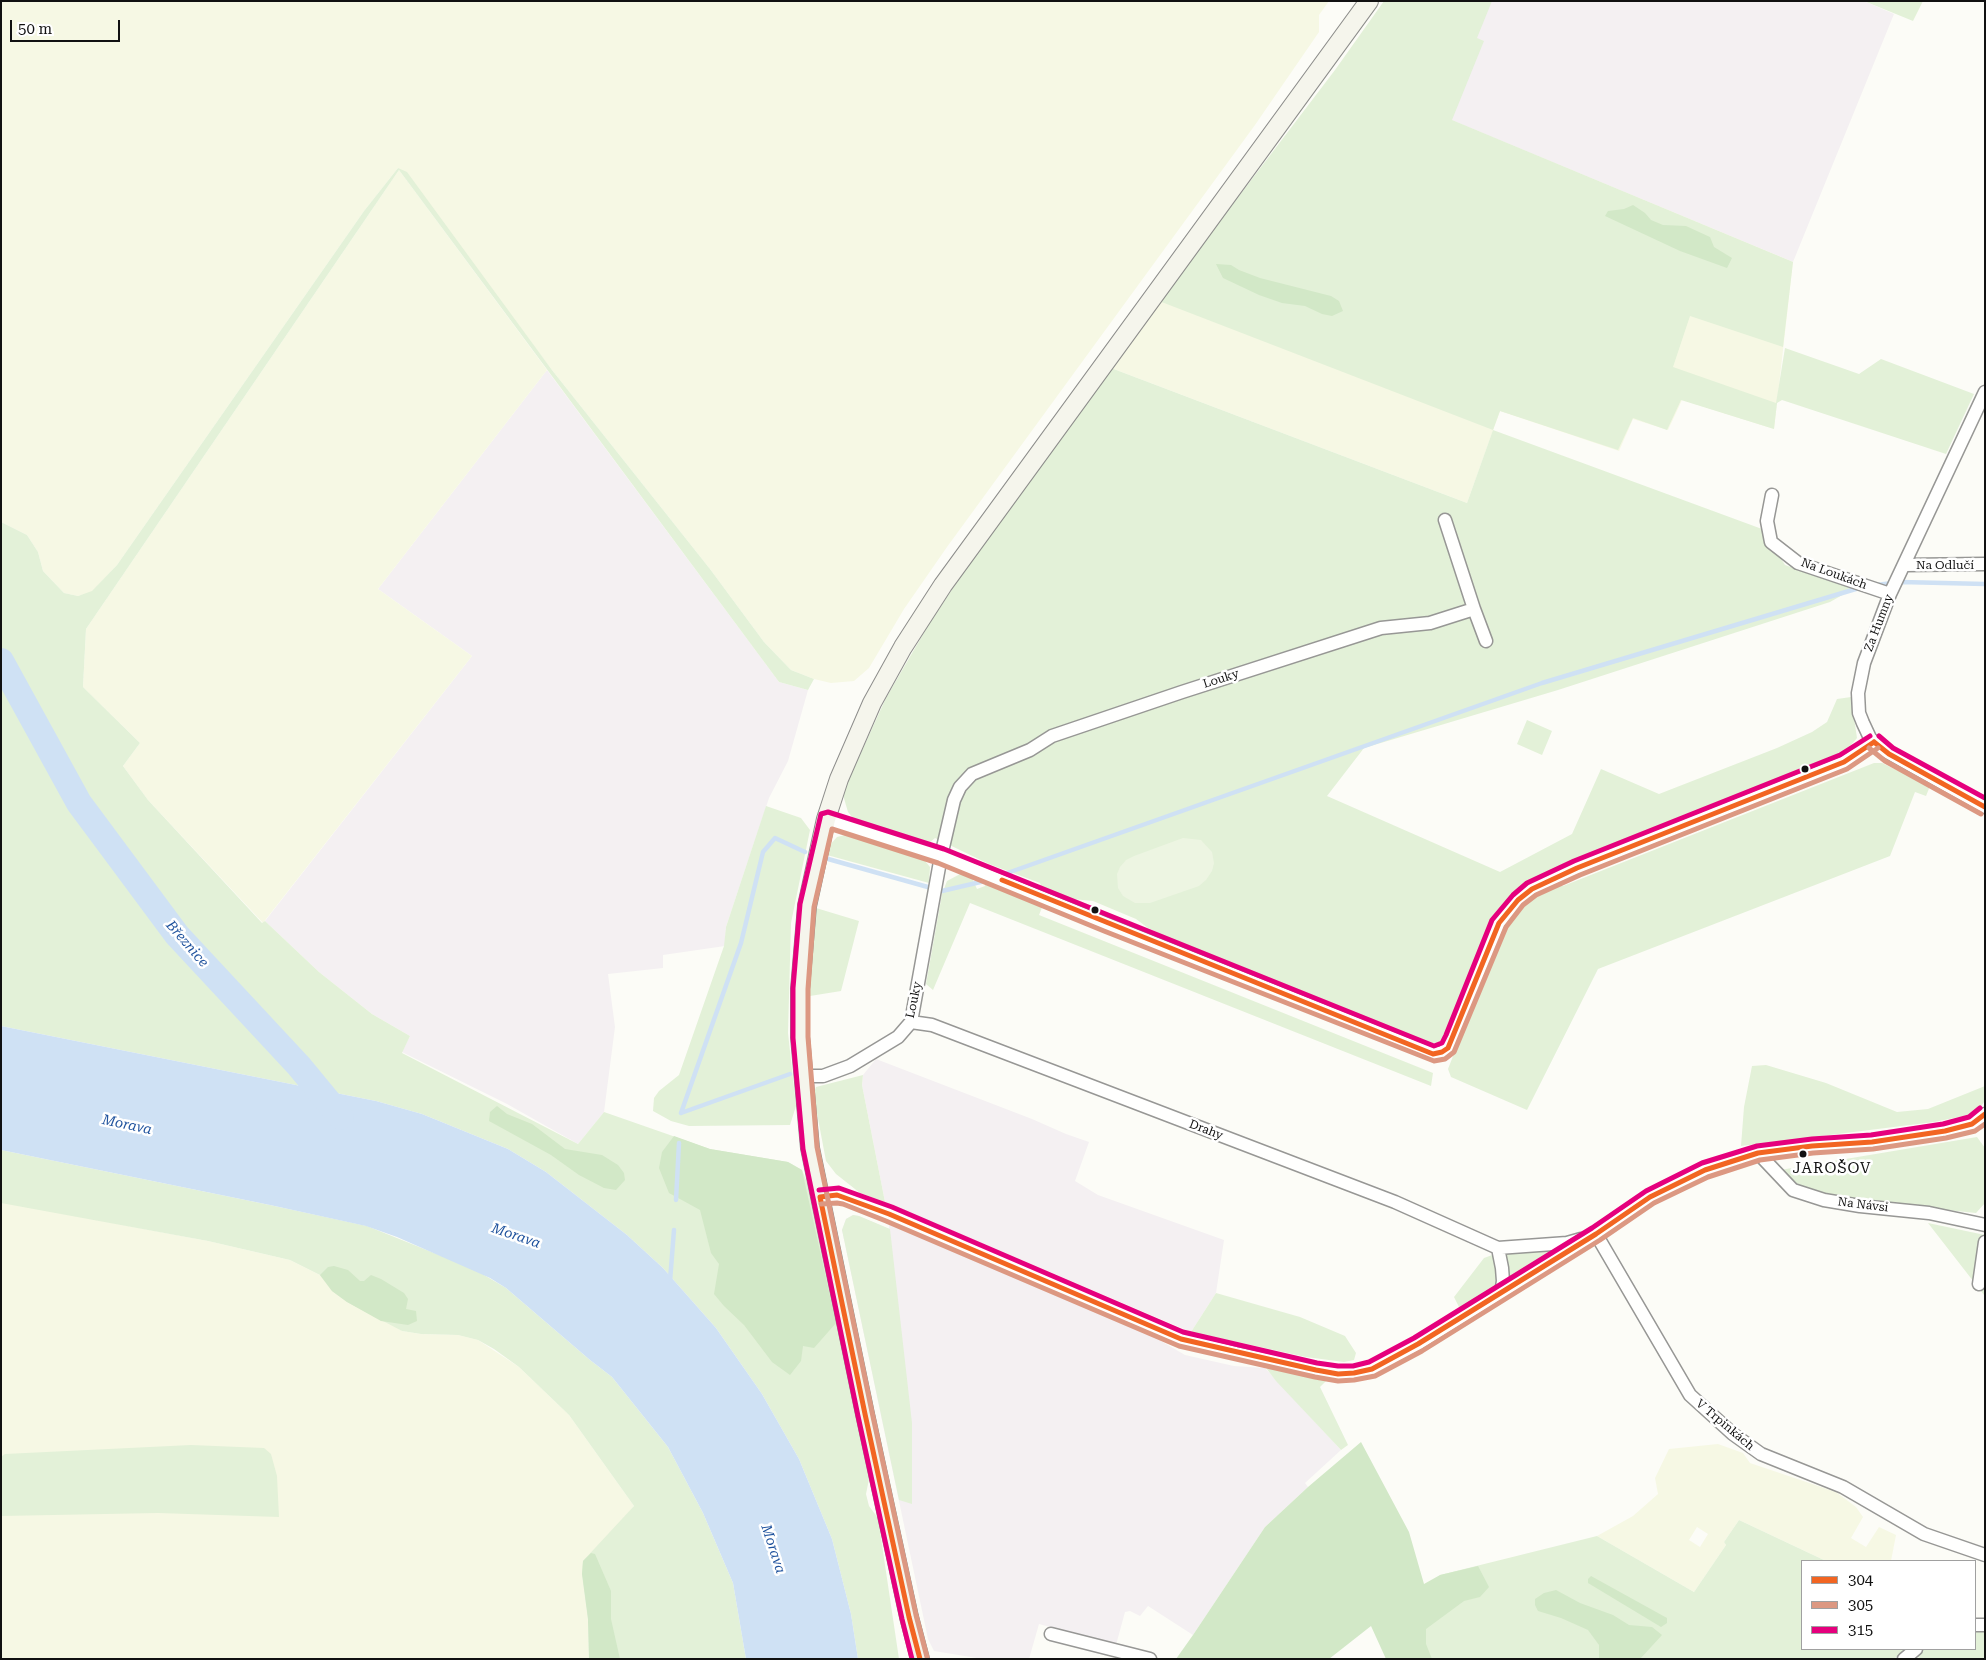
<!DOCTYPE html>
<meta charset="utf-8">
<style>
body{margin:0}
#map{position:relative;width:1986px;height:1660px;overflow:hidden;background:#fcfcf7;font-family:"Roboto Serif",serif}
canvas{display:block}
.frame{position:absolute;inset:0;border:2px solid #111;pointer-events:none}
.legend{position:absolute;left:1801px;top:1560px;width:175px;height:90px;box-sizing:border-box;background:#fff;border:1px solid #a0a0a0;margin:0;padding:6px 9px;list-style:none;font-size:15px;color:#111}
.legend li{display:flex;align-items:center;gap:10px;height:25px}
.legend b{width:25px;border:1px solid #a0a0a0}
.scale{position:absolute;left:10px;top:20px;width:110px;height:22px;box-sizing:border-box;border:2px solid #111;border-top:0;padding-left:6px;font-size:15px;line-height:18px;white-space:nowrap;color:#111;-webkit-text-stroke:4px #fff;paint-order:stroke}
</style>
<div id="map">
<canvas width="1986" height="1660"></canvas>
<div class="frame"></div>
<ul class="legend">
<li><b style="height:6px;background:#f26522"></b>304</li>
<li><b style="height:6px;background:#dc9882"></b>305</li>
<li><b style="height:6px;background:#e5007d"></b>315</li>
</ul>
<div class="scale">50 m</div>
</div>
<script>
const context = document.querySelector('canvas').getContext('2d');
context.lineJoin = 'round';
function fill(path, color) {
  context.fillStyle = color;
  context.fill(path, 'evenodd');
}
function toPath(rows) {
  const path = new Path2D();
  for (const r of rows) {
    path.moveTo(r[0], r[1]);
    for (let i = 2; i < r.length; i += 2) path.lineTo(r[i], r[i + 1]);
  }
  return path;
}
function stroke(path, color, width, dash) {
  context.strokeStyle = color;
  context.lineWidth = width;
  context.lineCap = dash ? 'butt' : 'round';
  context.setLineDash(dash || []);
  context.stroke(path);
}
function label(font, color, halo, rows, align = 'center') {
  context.font = font + ' "Roboto Serif",serif';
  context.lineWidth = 5;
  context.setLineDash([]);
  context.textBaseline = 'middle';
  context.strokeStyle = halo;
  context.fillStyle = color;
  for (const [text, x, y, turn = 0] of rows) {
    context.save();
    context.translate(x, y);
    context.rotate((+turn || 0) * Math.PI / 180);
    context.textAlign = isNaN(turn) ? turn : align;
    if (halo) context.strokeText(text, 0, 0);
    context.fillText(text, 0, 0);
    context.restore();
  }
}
fill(toPath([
 [1387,1,1864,1,1894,14,1793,262,1451,120],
 [547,370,779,682,808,690,788,761,769,798,726,927,725,946,663,955,663,968,608,974,615,1027,604,1112,578,1144,507,1104,402,1052,410,1036,372,1014,319,972,265,921,472,656,378,589],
 [876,1059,1032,1119,1066,1134,1089,1142,1075,1181,1098,1195,1224,1240,1216,1293,1191,1332,885,1202,862,1085,863,1075],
 [853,1215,859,1216,889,1229,889,1222,1057,1293,1137,1327,1185,1355,1234,1366,1265,1368,1341,1450,1305,1483,1308,1487,1265,1527,1193,1635,1148,1606,1140,1616,1130,1611,1125,1612,1116,1645,1039,1624,1029,1659,983,1659,934,1651,928,1639,842,1230,846,1219]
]), '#f4f0f2');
fill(toPath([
 [1,1,1329,1,1319,15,1319,32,1255,125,947,547,904,609,869,668,854,681,831,683,814,679,791,670,764,642,710,569,552,370,398,168,364,211,117,565,92,592,78,596,64,593,43,571,38,552,27,535,1,522],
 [1451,120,1793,262,1774,429,1682,400,1668,430,1633,419,1619,451,1500,411,1467,503,1111,368,1159,301],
 [399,170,547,370,378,589,472,656,263,923,148,800,123,766,140,743,83,687,86,629],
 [1,1202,208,1241,290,1260,320,1275,402,1331,421,1334,458,1335,478,1340,519,1367,569,1415,634,1506,582,1574,588,1619,589,1659,1,1659],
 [1718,1444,1743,1453,1750,1463,1836,1492,1856,1507,1863,1517,1851,1538,1866,1547,1879,1527,1896,1535,1891,1561,1826,1561,1739,1520,1724,1542,1726,1545,1694,1592,1597,1536,1633,1516,1658,1494,1655,1478,1669,1449],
 [1697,1527,1708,1534,1700,1547,1689,1540]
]), '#f6f8e4');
fill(toPath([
 [1384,1,1492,1,1477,38,1484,41,1452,120,1793,262,1783,347,1690,316,1673,367,1776,403,1785,348,1859,374,1881,359,1974,394,1946,454,1782,400,1777,403,1774,429,1681,400,1667,430,1633,418,1618,450,1500,411,1493,430,1762,529,1785,565,1853,589,1830,602,1558,690,1364,748,1327,796,1500,872,1572,834,1601,769,1659,794,1777,748,1812,732,1827,722,1837,699,1851,697,1857,738,1846,751,1531,881,1507,903,1489,926,1445,1038,1440,1042,1426,1044,1164,940,1165,936,1148,928,1136,919,1093,901,1062,898,1042,889,1040,883,989,864,935,838,928,844,917,841,853,818,848,812,843,795,849,779,886,698,929,624,989,534,1111,368,1467,503,1493,430,1159,301,1335,70],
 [1864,1,1923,1,1913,21],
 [398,168,407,172,552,370,710,569,764,642,791,670,814,679,808,690,779,682,399,170,86,629,83,687,140,743,123,766,148,800,262,923,265,921,319,972,372,1014,410,1036,402,1053,578,1144,604,1112,710,1149,788,1162,802,1170,807,1182,869,1479,866,1494,869,1506,878,1518,899,1659,858,1659,851,1614,832,1539,799,1459,762,1394,716,1328,663,1268,627,1235,546,1172,508,1149,422,1114,376,1101,1,1026,1,522,27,535,38,552,43,571,64,593,78,596,92,591,117,565,364,211],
 [1527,720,1552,731,1542,755,1517,744],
 [1874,763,1882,763,1930,786,1926,796,1915,792,1890,856,1598,969,1527,1110,1451,1077,1448,1069,1499,939,1511,918,1531,898,1555,885,1563,886],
 [766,806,801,818,810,830,791,923,788,1033,796,1106,790,1125,689,1126,671,1121,653,1111,654,1098,659,1091,679,1075,724,946,726,927],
 [849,834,855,834,921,856,930,867,929,883,827,855,829,846,837,837],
 [962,873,971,876,977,889,985,886,984,880,1043,905,1039,915,1433,1073,1431,1086,970,903,933,990,926,984,942,894,947,881],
 [816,908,859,921,841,991,810,996,810,970],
 [1766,1065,1826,1083,1897,1112,1928,1109,1985,1086,1985,1101,1978,1110,1969,1115,1934,1122,1741,1146,1744,1107,1752,1066],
 [863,1075,862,1085,885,1202,860,1193,836,1174,826,1161,816,1108,814,1093,816,1087],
 [1977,1137,1985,1148,1985,1203,1976,1213,1810,1196,1790,1179,1774,1171],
 [1,1150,270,1205,367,1226,474,1269,506,1288,590,1360,612,1377,668,1447,703,1513,733,1583,746,1659,589,1659,588,1619,582,1574,583,1561,634,1506,569,1415,519,1367,494,1349,478,1340,458,1335,421,1334,402,1331,347,1302,332,1291,320,1275,290,1260,208,1241,1,1203],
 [853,1215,859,1216,890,1229,912,1423,912,1504,899,1500,842,1230,846,1219],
 [1928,1223,1985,1235,1984,1295],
 [1562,1248,1461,1311,1454,1297,1484,1258,1506,1250],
 [1216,1293,1300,1317,1345,1336,1356,1353,1354,1360,1344,1362,1306,1357,1191,1332],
 [1266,1368,1324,1378,1326,1381,1320,1387,1348,1445,1341,1450,1276,1381],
 [191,1445,264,1448,271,1454,277,1476,279,1517,158,1513,1,1516,1,1457,5,1454],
 [1739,1520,1826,1561,1802,1561,1802,1649,1906,1649,1894,1659,1386,1659,1440,1575,1597,1536,1694,1592,1726,1545,1724,1542],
 [1975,1630,1985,1631,1985,1659,1919,1659,1917,1654,1923,1649,1975,1649]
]), '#e3f1d8');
fill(toPath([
 [1633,205,1645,213,1651,220,1663,225,1686,226,1710,237,1714,247,1732,258,1727,268,1680,251,1605,216,1608,211,1624,209],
 [1216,264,1231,265,1239,270,1260,278,1331,296,1339,301,1343,311,1332,316,1322,314,1305,306,1282,303,1259,295,1223,278],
 [497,1106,507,1114,532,1124,565,1149,602,1155,618,1165,624,1173,625,1180,616,1190,604,1188,579,1175,551,1155,489,1121,490,1112],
 [674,1136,710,1149,788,1162,802,1170,836,1323,814,1348,803,1346,801,1361,790,1375,772,1362,744,1325,724,1306,714,1294,719,1264,711,1253,700,1210,669,1193,659,1168,662,1152],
 [334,1266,348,1270,360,1281,364,1281,371,1275,381,1279,404,1293,408,1299,406,1309,416,1311,417,1321,408,1325,381,1321,347,1302,332,1291,320,1275,328,1267],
 [1361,1442,1409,1532,1424,1584,1440,1575,1478,1566,1489,1587,1480,1597,1464,1601,1426,1629,1426,1644,1432,1659,1386,1659,1371,1626,1329,1659,1176,1659,1193,1635,1265,1527,1308,1487],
 [591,1553,595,1554,611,1591,611,1619,620,1659,589,1659,588,1619,582,1574,583,1561],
 [1591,1576,1667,1618,1667,1623,1661,1627,1588,1583,1588,1579],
 [1556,1590,1580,1603,1613,1615,1629,1625,1652,1627,1662,1635,1640,1659,1599,1659,1599,1645,1588,1630,1561,1618,1538,1611,1535,1605,1535,1599,1544,1593]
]), '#d2e8c7');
fill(toPath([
 [1183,838,1201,840,1212,852,1214,863,1212,871,1206,880,1199,886,1150,903,1135,903,1123,896,1118,888,1117,874,1120,867,1126,860,1134,856]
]), '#edf5e2');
fill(toPath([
 [1,1026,376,1101,422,1114,508,1149,546,1172,627,1235,663,1268,716,1328,762,1394,799,1459,832,1539,851,1614,858,1659,746,1659,733,1583,703,1513,668,1447,612,1377,590,1360,506,1288,490,1278,397,1237,366,1226,270,1205,1,1150]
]), '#cfe1f4');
stroke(toPath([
 [1876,585,1901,582,1985,584],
 [821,857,942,891,989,880],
 [999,876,1542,683,1859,588],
 [681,1113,741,943,763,852,775,838,805,852],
 [681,1113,790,1074],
 [676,1200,679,1143],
 [670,1281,674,1230]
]), '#cfe1f4', 4.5);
stroke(toPath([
 [1,661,79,803,177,935,299,1066,341,1117]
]), '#cfe1f4', 26);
const minor = toPath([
 [1985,392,1890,594,1864,663,1858,693,1859,713,1863,723,1870,738,1880,748,1985,807],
 [1772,495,1767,521,1771,542,1798,563,1890,594],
 [1905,565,1985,564],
 [1474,609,1486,641],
 [826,819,941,856,1107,924,1433,1054,1442,1052,1448,1048,1453,1038,1499,923,1518,900,1532,889,1577,868,1844,762,1874,742],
 [911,1022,932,1025,1395,1202,1498,1248,1502,1268,1503,1281,1501,1294],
 [802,1076,823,1076,850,1066,898,1037,911,1022,941,856,954,800,960,787,972,774,1030,750,1052,736,1182,692,1381,628,1430,623,1474,609,1445,520],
 [1758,1153,1793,1190,1824,1200,1860,1206,1929,1213,1985,1225],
 [820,1197,837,1195,845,1197,889,1214,1181,1339,1236,1353,1316,1370,1338,1374,1354,1373,1372,1369,1418,1344,1596,1234,1650,1197,1705,1170,1758,1153,1812,1146,1872,1142,1945,1131,1972,1124,1985,1114],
 [1596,1234,1690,1395,1733,1434,1761,1454,1843,1487,1924,1534,1985,1555],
 [1498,1248,1567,1243,1581,1239],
 [1979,1284,1985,1242],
 [1975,1625,1985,1625],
 [1051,1634,1150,1659],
 [1904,1659,1916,1649]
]);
const secondary = toPath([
 [920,1659,909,1617,865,1414,810,1148,800,1037,800,989,807,906,826,819,839,779,872,703,903,647,943,585,1369,1]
]);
stroke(minor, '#979795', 15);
stroke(secondary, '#8d8d8b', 20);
stroke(minor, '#fffffe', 12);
stroke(secondary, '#f5f5ec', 18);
stroke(toPath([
 [1874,742,1889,754,1985,807],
 [1002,880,1433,1054,1442,1052,1448,1048,1499,923,1518,900,1532,889,1577,868,1844,762,1874,742],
 [820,1197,837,1195,889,1214,1181,1339,1316,1370,1338,1374,1354,1373,1372,1369,1418,1344,1596,1234,1650,1197,1705,1170,1758,1153,1812,1146,1872,1142,1945,1131,1972,1124,1985,1114],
 [820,1197,865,1414,909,1617,920,1659]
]), '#f26522', 5);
stroke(toPath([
 [1869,748,1885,761,1981,814],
 [821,1204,837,1203,843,1204,886,1221,1179,1346,1315,1377,1338,1381,1354,1380,1375,1376,1422,1351,1600,1240,1654,1203,1708,1177,1760,1160,1813,1153,1873,1149,1946,1138,1975,1131,1985,1124],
 [927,1657,916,1615,872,1412,817,1147,808,1037,808,989,814,907,832,829,938,863,1104,931,1434,1061,1445,1059,1454,1052,1506,927,1523,905,1536,895,1580,875,1847,769,1878,748]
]), '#dc9882', 5);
stroke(toPath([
 [1879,736,1893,748,1985,798],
 [819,1190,839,1188,892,1207,1183,1332,1317,1363,1338,1366,1353,1366,1369,1362,1414,1338,1592,1228,1646,1191,1702,1163,1757,1146,1812,1139,1871,1135,1943,1124,1969,1117,1980,1108],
 [912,1659,902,1619,858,1416,803,1149,793,1038,793,988,800,904,821,814,828,812,944,849,1434,1046,1442,1043,1446,1035,1492,920,1513,895,1527,883,1574,861,1840,755,1870,736]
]), '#e5007d', 5);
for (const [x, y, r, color] of [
 [1805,769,4.5,"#111"],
 [1095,910,4.5,"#111"],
 [1803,1154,4.5,"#111"]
]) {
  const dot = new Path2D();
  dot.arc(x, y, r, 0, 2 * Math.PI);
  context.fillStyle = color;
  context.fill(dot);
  stroke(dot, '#fff', 2);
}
label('12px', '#111', '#fff', [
 ["Na Odlučí",1945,565],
 ["Na Loukách",1834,574,20],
 ["Za Humny",1879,623,-69],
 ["Louky",1221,679,-18],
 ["Louky",914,1000,-78],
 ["Drahy",1206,1130,21],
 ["Na Návsi",1863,1205,7],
 ["V Trpinkách",1725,1425,40]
]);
label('italic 14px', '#1f529d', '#fff', [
 ["Březnice",187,944,49],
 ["Morava",127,1125,12],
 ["Morava",516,1236,19],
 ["Morava",773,1549,72]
]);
context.letterSpacing = '1px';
label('15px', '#111', '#fff', [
 ["JAROŠOV",1832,1169]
]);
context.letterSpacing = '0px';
</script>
